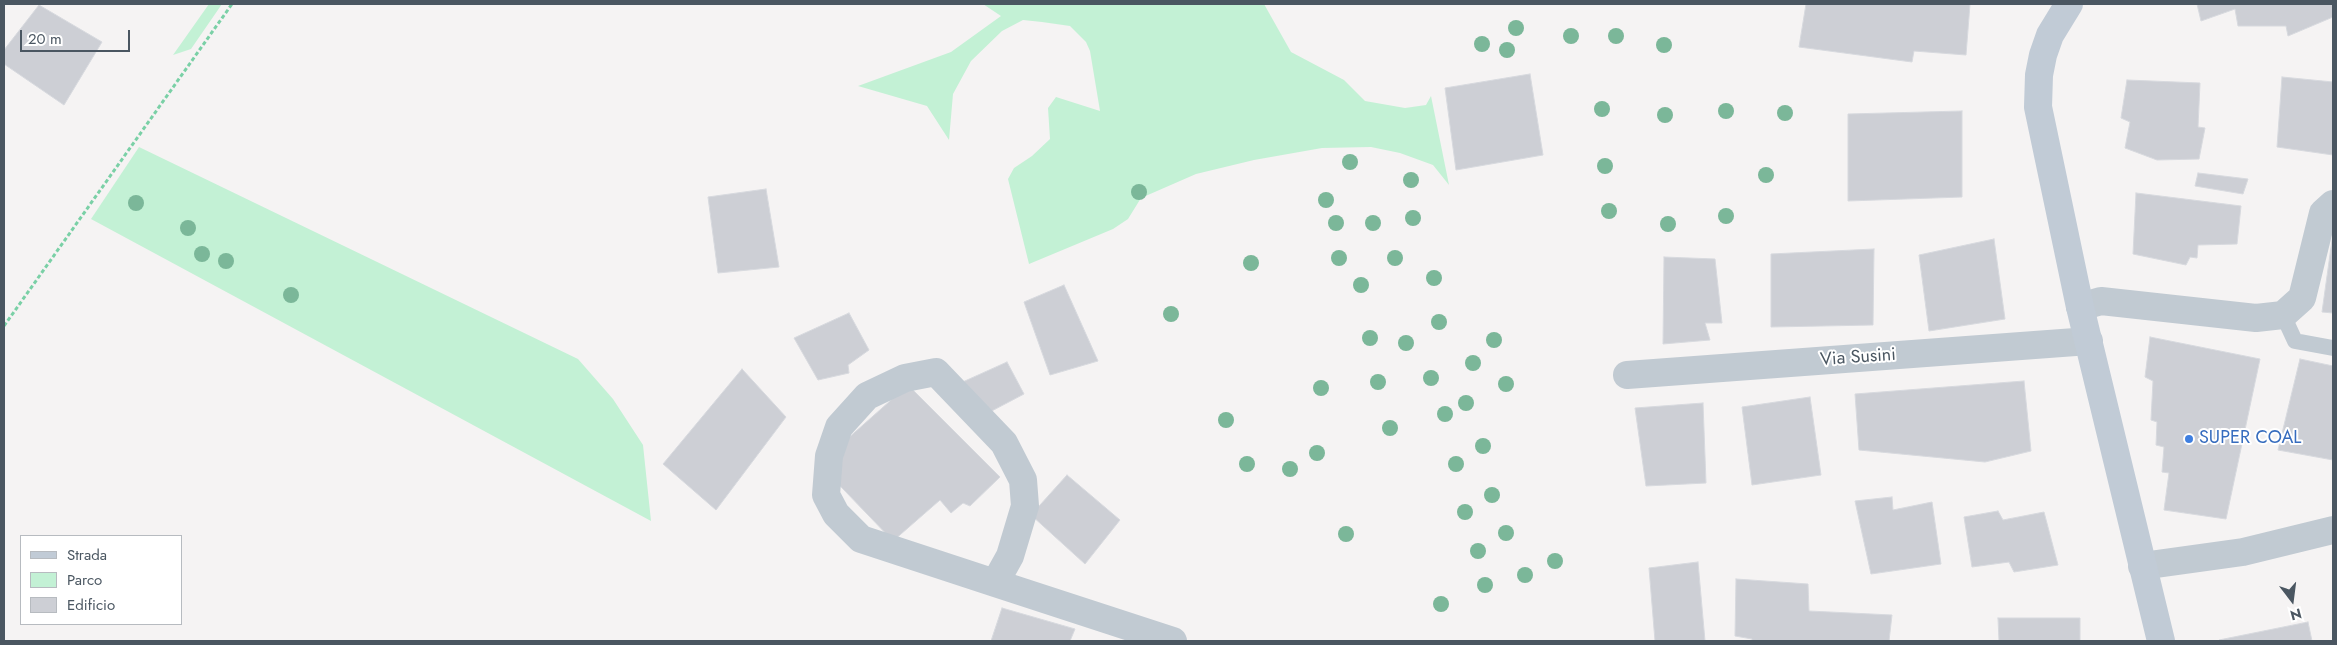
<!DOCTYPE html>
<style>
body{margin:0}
#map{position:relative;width:2337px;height:645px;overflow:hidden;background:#f5f3f3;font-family:Jost,sans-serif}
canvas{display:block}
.frame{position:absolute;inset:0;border:5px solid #4a5661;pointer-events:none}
.legend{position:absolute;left:20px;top:535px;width:162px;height:90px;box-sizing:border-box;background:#fff;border:1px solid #b7bbc0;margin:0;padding:6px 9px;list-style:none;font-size:15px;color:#4a5661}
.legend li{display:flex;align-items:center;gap:10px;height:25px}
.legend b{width:25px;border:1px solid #b7bbc0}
.north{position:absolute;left:2267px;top:575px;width:50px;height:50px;-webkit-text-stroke:4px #fff;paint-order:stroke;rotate:165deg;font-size:14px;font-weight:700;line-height:20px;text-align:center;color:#4a5661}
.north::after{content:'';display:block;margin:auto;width:18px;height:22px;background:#4a5661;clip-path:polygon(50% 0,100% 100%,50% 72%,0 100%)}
.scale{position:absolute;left:20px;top:30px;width:110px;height:22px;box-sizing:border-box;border:2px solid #4a5661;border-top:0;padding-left:6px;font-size:15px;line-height:18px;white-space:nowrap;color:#4a5661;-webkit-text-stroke:4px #fff;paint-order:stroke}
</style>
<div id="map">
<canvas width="2337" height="645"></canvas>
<div class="frame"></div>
<ul class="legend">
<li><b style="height:6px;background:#c1cbd6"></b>Strada</li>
<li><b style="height:14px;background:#c3f1d5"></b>Parco</li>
<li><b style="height:14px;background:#cdcfd5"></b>Edificio</li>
</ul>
<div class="north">N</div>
<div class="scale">20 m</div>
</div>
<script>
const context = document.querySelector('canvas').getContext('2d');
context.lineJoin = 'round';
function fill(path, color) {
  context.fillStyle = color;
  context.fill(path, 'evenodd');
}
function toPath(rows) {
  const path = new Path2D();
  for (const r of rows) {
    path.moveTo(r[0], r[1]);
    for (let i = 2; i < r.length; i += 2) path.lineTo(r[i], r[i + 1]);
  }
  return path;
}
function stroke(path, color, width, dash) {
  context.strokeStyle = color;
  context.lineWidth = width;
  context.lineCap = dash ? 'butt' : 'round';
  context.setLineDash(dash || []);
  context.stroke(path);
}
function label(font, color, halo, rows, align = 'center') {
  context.font = font + ' Jost,sans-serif';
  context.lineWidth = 4;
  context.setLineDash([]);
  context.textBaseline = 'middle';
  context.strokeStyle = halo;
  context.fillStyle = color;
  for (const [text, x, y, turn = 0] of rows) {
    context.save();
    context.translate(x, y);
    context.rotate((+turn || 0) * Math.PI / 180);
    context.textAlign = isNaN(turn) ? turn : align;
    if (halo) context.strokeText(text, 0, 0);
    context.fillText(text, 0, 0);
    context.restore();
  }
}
fill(toPath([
 [209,4,222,4,191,49,173,55],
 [983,4,1264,4,1291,52,1344,80,1365,101,1405,108,1426,105,1431,96,1449,185,1433,165,1400,153,1371,147,1322,148,1254,160,1196,174,1141,198,1128,219,1113,229,1029,264,1008,179,1014,168,1032,156,1050,139,1048,108,1056,97,1100,111,1090,51,1086,42,1070,26,1042,22,1023,20,1002,31,971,61,953,94,949,140,927,106,858,86,951,52,1001,16],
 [139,147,578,359,613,399,643,445,651,521,91,219]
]), '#c3f1d5');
const building = toPath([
 [1806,4,1970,4,1966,55,1914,51,1912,62,1799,47,1806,4],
 [2197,4,2333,4,2333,17,2288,36,2286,26,2238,26,2235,9,2201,21,2197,4],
 [39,5,102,42,64,105,4,64,4,50,39,5],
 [1530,74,1543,155,1456,170,1445,88,1530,74],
 [2282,77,2333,82,2333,155,2277,147,2282,77],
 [2127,80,2200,83,2198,127,2205,128,2199,159,2157,160,2125,148,2130,122,2121,118,2127,80],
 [1962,111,1962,197,1848,201,1848,114,1962,111],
 [2198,173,2248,179,2243,194,2195,186,2198,173],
 [766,189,779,267,718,273,708,197,766,189],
 [2136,193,2241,206,2237,244,2198,245,2197,258,2190,257,2186,265,2133,254,2136,193],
 [2333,233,2333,313,2322,312,2333,233],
 [1994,239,2005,319,1929,331,1919,255,1994,239],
 [1874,249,1873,325,1771,327,1771,254,1874,249],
 [1664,257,1715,259,1722,323,1705,323,1710,340,1663,344,1664,257],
 [1064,285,1098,361,1050,375,1024,302,1064,285],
 [849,313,869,350,848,365,849,373,818,380,794,338,849,313],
 [2150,337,2260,359,2226,519,2164,510,2169,473,2162,472,2164,447,2156,445,2157,422,2151,420,2153,381,2145,377,2150,337],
 [2300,359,2333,366,2333,460,2278,450,2300,359],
 [1007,362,1024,394,986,414,956,385,1007,362],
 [742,369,786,417,716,510,663,464,742,369],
 [2024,381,2031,451,1985,462,1859,450,1855,394,2024,381],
 [908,385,1000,477,970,506,963,503,951,513,940,500,893,541,819,464,908,385],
 [1810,397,1821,475,1752,485,1742,407,1810,397],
 [1703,403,1706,483,1646,486,1635,408,1703,403],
 [1067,475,1120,520,1085,564,1031,515,1067,475],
 [1892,497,1893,510,1932,502,1941,564,1871,574,1855,501,1892,497],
 [1998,511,2003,520,2044,512,2058,565,2014,572,2009,562,1972,567,1964,517,1998,511],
 [1698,562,1705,641,1655,641,1649,568,1698,562],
 [1736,579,1808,584,1809,611,1892,615,1889,641,1752,641,1752,639,1735,636,1736,579],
 [1002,608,1075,629,1070,641,991,641,1002,608],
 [1998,618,2080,618,2080,641,1999,641,1998,618],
 [2308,622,2312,641,2219,641,2219,640,2308,622]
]);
fill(building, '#cdcfd5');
stroke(building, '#d7d9de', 1);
stroke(toPath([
 [4,326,232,4]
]), '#7ad0a6', 3, [4, 2.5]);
stroke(toPath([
 [2283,315,2295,341,2333,348]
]), '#c1cad2', 16);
stroke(toPath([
 [2080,307,2101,301,2256,318,2283,315,2302,298,2323,213,2333,204],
 [1627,375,2089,341],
 [2142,566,2243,552,2333,530],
 [995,583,1010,556,1025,506,1023,480,1004,443,936,372,905,378,867,396,839,427,829,456,826,495,836,514,861,539,995,583,1173,641]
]), '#c1cad2', 28);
stroke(toPath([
 [2069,4,2050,35,2043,55,2039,75,2038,107,2080,307,2161,641]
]), '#c1cbd6', 28);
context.fillStyle = '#7bb799';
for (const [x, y] of [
 [1516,28],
 [1571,36],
 [1616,36],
 [1482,44],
 [1664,45],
 [1507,50],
 [1602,109],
 [1726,111],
 [1785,113],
 [1665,115],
 [1350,162],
 [1605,166],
 [1766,175],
 [1411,180],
 [1139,192],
 [1326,200],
 [136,203],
 [1609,211],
 [1726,216],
 [1413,218],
 [1336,223],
 [1373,223],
 [1668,224],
 [188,228],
 [202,254],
 [1339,258],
 [1395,258],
 [226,261],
 [1251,263],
 [1434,278],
 [1361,285],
 [291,295],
 [1171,314],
 [1439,322],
 [1370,338],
 [1494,340],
 [1406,343],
 [1473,363],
 [1431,378],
 [1378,382],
 [1506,384],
 [1321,388],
 [1466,403],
 [1445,414],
 [1226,420],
 [1390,428],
 [1483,446],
 [1317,453],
 [1247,464],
 [1456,464],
 [1290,469],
 [1492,495],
 [1465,512],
 [1506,533],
 [1346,534],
 [1478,551],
 [1555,561],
 [1525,575],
 [1485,585],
 [1441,604]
]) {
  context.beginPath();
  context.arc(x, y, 8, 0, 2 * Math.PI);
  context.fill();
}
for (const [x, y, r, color] of [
 [2189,439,5,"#3f7fe0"]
]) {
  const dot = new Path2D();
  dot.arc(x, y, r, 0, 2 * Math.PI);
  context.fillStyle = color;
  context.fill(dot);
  stroke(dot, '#fff', 2);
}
label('18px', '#4a5661', '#fff', [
 ["Via Susini",1858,358,-4]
]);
label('18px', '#366cbe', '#fff', [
 ["SUPER COAL",2199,439]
], 'left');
</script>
